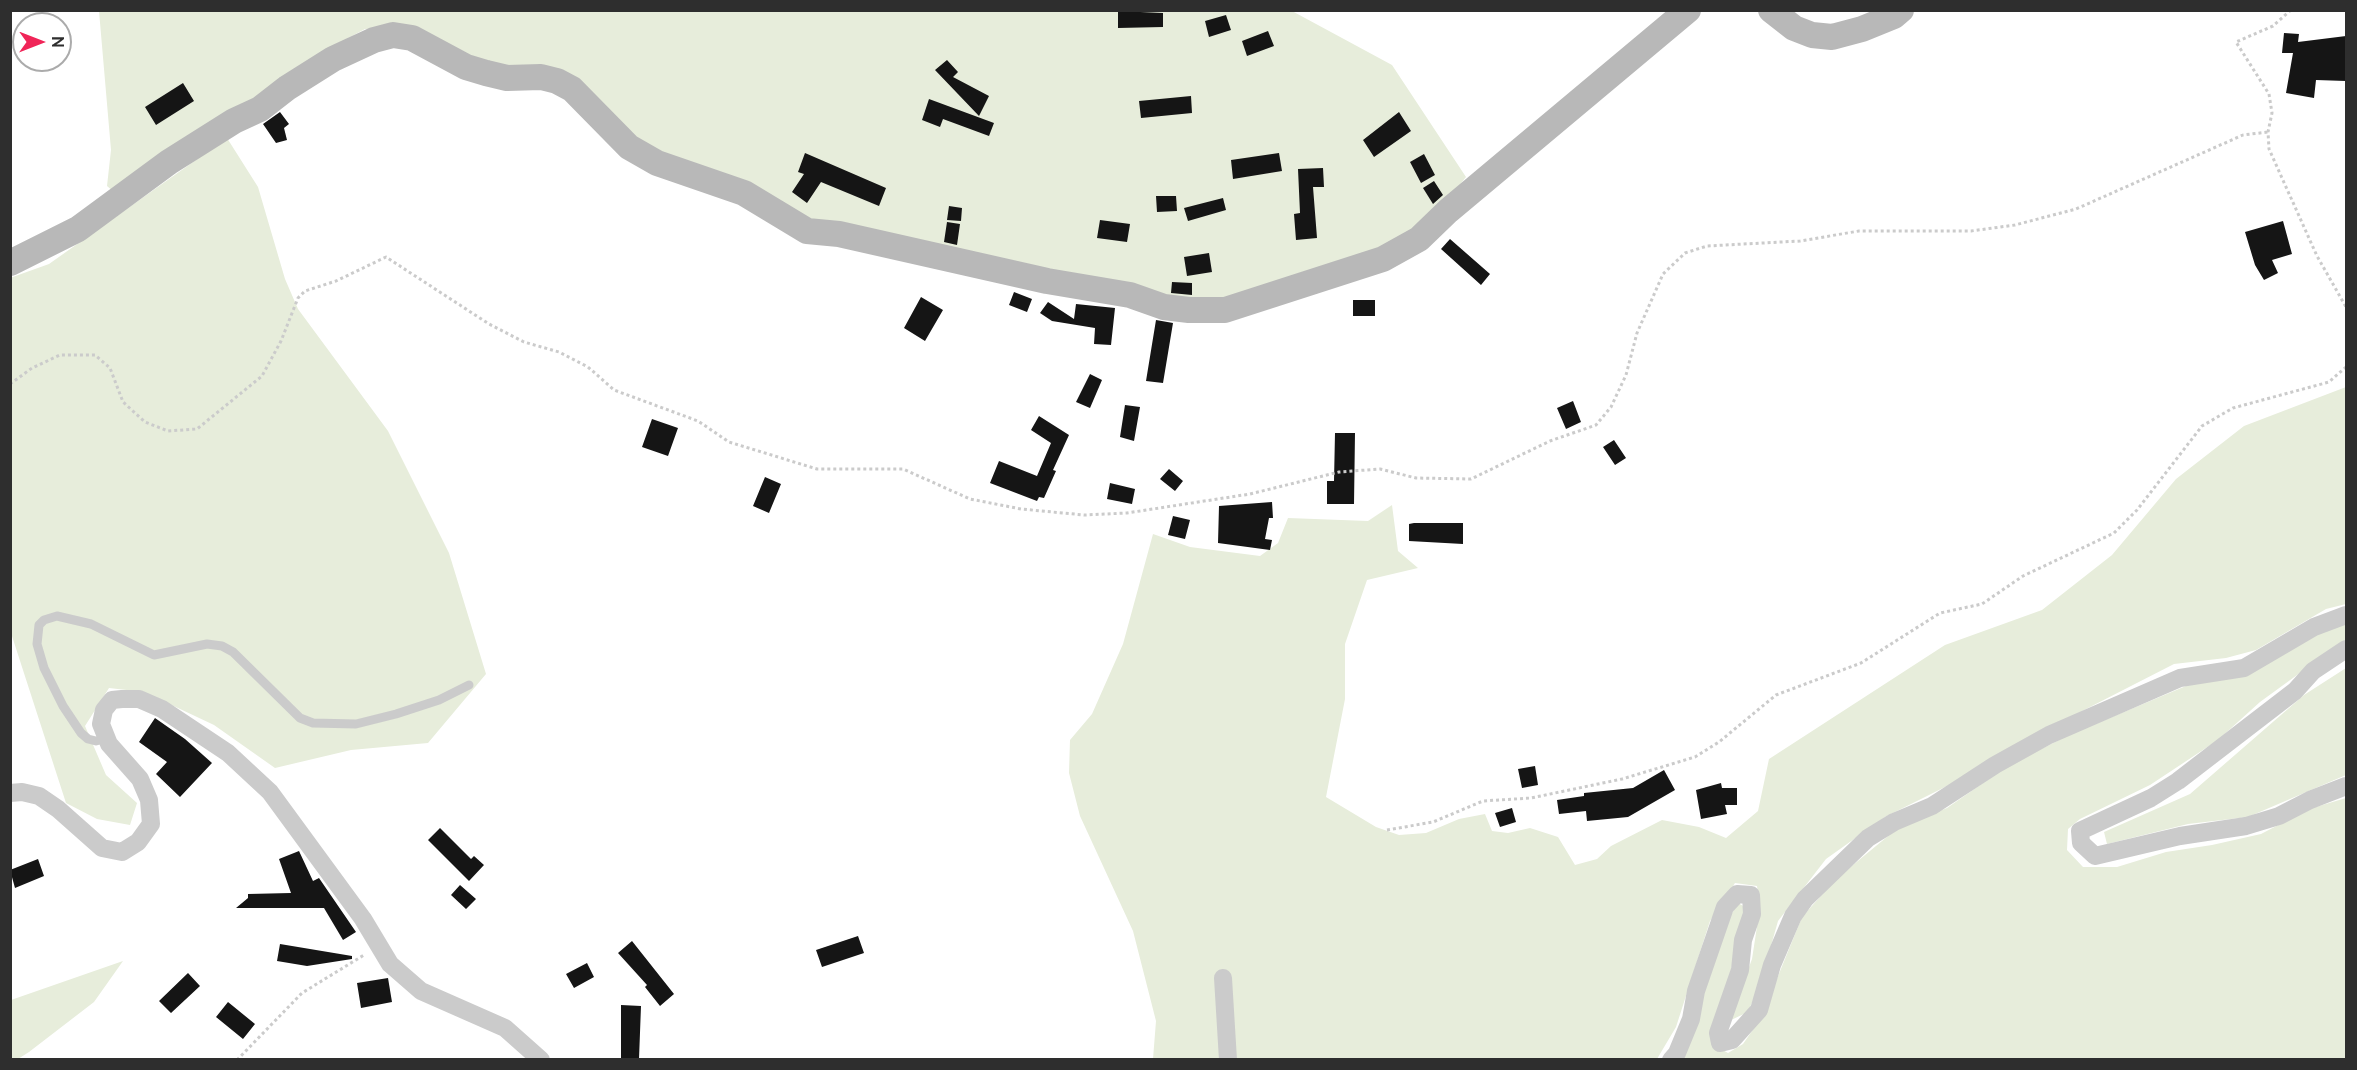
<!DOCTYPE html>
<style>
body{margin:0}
#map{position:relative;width:2357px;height:1070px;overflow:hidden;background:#fff;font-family:Ubuntu,sans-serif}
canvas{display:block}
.frame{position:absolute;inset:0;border:12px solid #2e2e2e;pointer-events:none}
.north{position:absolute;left:12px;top:12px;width:60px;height:60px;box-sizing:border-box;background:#fff;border:2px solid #ababab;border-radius:50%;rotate:90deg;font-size:16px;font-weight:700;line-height:24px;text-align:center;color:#2e2e2e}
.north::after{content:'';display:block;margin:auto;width:21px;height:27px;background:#f02558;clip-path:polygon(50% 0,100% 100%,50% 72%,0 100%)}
</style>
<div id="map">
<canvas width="2357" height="1070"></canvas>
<div class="frame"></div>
<div class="north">N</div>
</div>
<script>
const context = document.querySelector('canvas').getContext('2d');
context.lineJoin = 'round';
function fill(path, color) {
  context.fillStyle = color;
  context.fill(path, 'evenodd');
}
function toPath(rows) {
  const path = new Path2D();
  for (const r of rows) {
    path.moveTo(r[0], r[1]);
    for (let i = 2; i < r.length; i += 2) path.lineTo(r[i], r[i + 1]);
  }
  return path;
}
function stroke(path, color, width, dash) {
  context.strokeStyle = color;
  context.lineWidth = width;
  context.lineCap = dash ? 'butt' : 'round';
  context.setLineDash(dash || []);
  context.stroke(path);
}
fill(toPath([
 [99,11,1292,11,1392,65,1466,177,1442,207,1409,233,1370,252,1272,286,1192,305,810,223,654,154,587,89,502,69,394,28,365,29,326,50,252,105,114,192,107,186,111,150],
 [227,138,258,187,285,279,298,309,388,431,449,553,486,674,428,743,351,750,275,768,214,725,144,692,109,688,85,726,106,775,137,803,130,825,97,819,66,803,11,633,10,278,49,264],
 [2346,387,2346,604,2326,609,2256,650,2226,658,2174,664,2006,750,1957,781,1885,817,1826,859,1778,921,1761,981,1748,1012,1729,1021,1752,959,1760,907,1757,886,1735,883,1710,921,1676,1027,1657,1059,1153,1059,1156,1021,1133,931,1080,816,1069,773,1070,740,1092,714,1123,644,1153,534,1190,547,1260,556,1278,543,1288,518,1368,521,1392,505,1398,551,1418,568,1367,580,1345,644,1345,699,1326,797,1376,827,1399,835,1426,833,1459,819,1485,814,1492,831,1508,833,1530,828,1558,837,1575,865,1597,859,1611,846,1662,820,1699,827,1726,838,1758,811,1769,759,1945,645,2042,610,2112,555,2176,479,2244,426],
 [2346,623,2346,642,2330,651,2260,702,2218,740,2150,785,2080,819,2068,829,2067,850,2083,867,2117,867,2166,852,2212,845,2261,834,2309,809,2346,798,2346,1059,1683,1060,1713,960,1728,920,1738,903,1745,907,1714,1045,1728,1053,1743,1044,1761,1018,1802,917,1836,879,1899,827,1947,808,2009,765,2069,735,2322,629],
 [2346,668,2346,775,2248,817,2188,824,2107,844,2104,832,2190,794,2304,695],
 [123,961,94,1002,29,1052,18,1059,11,1059,11,1000]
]), '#e7eddb');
fill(toPath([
 [1118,11,1163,13,1163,27,1118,28],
 [1226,15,1231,30,1209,37,1205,21],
 [1268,31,1274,46,1247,56,1242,41],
 [2284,33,2299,34,2298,42,2346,36,2346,81,2316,80,2314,98,2286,93,2293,53,2282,53],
 [947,60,958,72,953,77,989,96,979,116,935,70],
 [183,83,194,101,156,125,145,107],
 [1191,96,1192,113,1141,118,1139,101],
 [929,99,994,123,989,136,943,119,940,127,922,120],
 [280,112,289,124,284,128,287,140,276,143,263,124],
 [1399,112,1411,131,1374,157,1363,140],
 [805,153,886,188,879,206,821,182,807,203,792,192,804,174,798,172],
 [1279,153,1282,171,1233,179,1231,160],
 [1424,154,1435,175,1421,183,1410,162],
 [1323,168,1324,187,1313,187,1317,238,1296,240,1294,214,1300,213,1298,169],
 [1434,181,1443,195,1433,204,1423,188],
 [1156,196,1176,196,1177,211,1157,212],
 [1223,198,1226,210,1188,221,1184,208],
 [949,206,962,208,961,221,947,220],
 [1100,220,1130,224,1127,242,1097,238],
 [2283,221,2292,254,2272,260,2278,273,2264,280,2255,265,2245,232],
 [947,222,960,224,957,245,944,242],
 [1450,239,1490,274,1481,285,1441,249],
 [1209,253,1212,272,1187,276,1184,257],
 [1172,282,1192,283,1192,295,1171,293],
 [1014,292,1032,299,1027,312,1009,305],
 [921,297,943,310,925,341,904,328],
 [1353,300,1375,300,1375,316,1353,316],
 [1048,302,1074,319,1076,304,1115,308,1111,345,1094,344,1095,328,1052,321,1040,313],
 [1156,320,1173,323,1163,383,1146,381],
 [1090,374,1102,380,1090,408,1076,402],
 [1573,401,1581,422,1566,429,1557,408],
 [1125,405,1140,407,1134,441,1120,437],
 [1039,416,1069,435,1053,470,1056,471,1044,498,1039,497,1037,501,990,483,999,461,1037,476,1051,443,1031,430],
 [652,419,678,428,668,456,642,447],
 [1335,433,1355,433,1354,504,1327,504,1327,481,1334,481],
 [1614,440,1626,458,1615,465,1603,447],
 [1169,469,1183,481,1175,491,1160,479],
 [765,477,781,484,769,513,753,506],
 [1110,483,1135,489,1132,504,1107,499],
 [1272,502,1273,518,1269,518,1265,539,1272,540,1270,550,1218,543,1219,506],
 [1173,516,1190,520,1185,539,1168,535],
 [1414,523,1463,523,1463,544,1409,541,1409,524],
 [155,718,185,739,212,763,180,797,156,774,167,762,139,742],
 [1535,766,1538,785,1522,788,1518,769],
 [1664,770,1675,790,1628,817,1587,821,1586,811,1559,814,1557,800,1584,796,1584,793,1633,788],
 [1721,783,1722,788,1737,788,1737,805,1725,805,1727,814,1701,819,1696,790],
 [1512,808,1516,822,1500,827,1495,813],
 [440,828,471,859,474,856,484,865,469,881,428,840],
 [299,851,313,881,319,878,356,932,343,940,324,908,236,908,248,898,248,894,291,893,279,859],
 [38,859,44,876,15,888,10,870],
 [460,885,476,899,466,909,451,895],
 [858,936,864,953,822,967,816,950],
 [632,941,674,994,660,1006,645,987,647,985,618,953],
 [280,944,352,956,352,959,307,966,277,961],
 [587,963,594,977,574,988,566,974],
 [188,973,200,986,171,1013,159,1001],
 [388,978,392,1002,361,1008,357,983],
 [228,1002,255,1024,243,1039,216,1017],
 [621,1005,641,1006,639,1059,621,1058]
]), '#151515');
stroke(toPath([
 [2291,10,2273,26,2236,42,2269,94,2272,113,2268,132,2269,149,2317,256,2346,307],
 [10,384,32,368,60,355,95,355,110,368,123,402,145,422,168,431,197,429,262,376,281,341,298,298,305,291,336,281,386,257,489,324,524,342,559,352,588,367,614,390,698,421,729,442,817,469,903,469,970,499,1021,509,1084,515,1127,513,1250,494,1339,472,1380,469,1416,478,1471,479,1550,441,1596,425,1611,407,1626,375,1637,333,1663,274,1685,253,1707,246,1800,241,1859,231,1971,231,2015,225,2076,209,2243,135,2268,132],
 [1387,830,1433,822,1483,801,1531,798,1622,779,1695,757,1719,742,1776,695,1861,663,1940,613,1982,604,2023,576,2114,533,2137,510,2202,426,2233,408,2329,382,2346,367],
 [237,1060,302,993,364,955]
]), '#cbcbcb', 3, [3, 3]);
stroke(toPath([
 [107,738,96,741,88,739,81,733,63,706,44,668,37,644,39,625,44,620,57,616,91,624,154,655,207,644,222,646,233,652,300,718,313,723,356,724,396,714,439,700,469,685]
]), '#cbcbcb', 9);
stroke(toPath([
 [2346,649,2313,671,2295,691,2178,781,2151,798,2080,831,2081,843,2095,856,2180,836,2246,826,2279,816,2310,800,2346,786],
 [10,793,22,792,39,796,58,809,102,848,122,852,138,842,151,824,149,800,140,779,109,744,101,724,104,710,112,700,122,699,139,699,162,709,228,753,270,792,363,919,390,964,421,991,505,1028,541,1060],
 [1223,978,1228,1060],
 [1671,1060,1677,1053,1691,1019,1696,991,1725,907,1737,894,1751,895,1752,914,1743,940,1740,970,1718,1033,1720,1043,1732,1040,1759,1010,1772,965,1793,916,1805,899,1868,838,1894,822,1932,806,1995,765,2049,735,2180,678,2244,668,2314,627,2346,615]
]), '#cbcbcb', 18);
stroke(toPath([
 [1771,10,1794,28,1812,35,1832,37,1862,29,1894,16,1901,10],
 [10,263,78,229,169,162,234,121,260,109,287,88,333,59,374,40,393,35,412,38,466,67,486,73,507,78,541,77,557,81,572,89,629,147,657,163,744,193,807,231,839,234,1047,281,1130,295,1164,307,1189,310,1225,310,1383,259,1419,239,1448,211,1688,10]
]), '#b8b8b8', 26);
</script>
